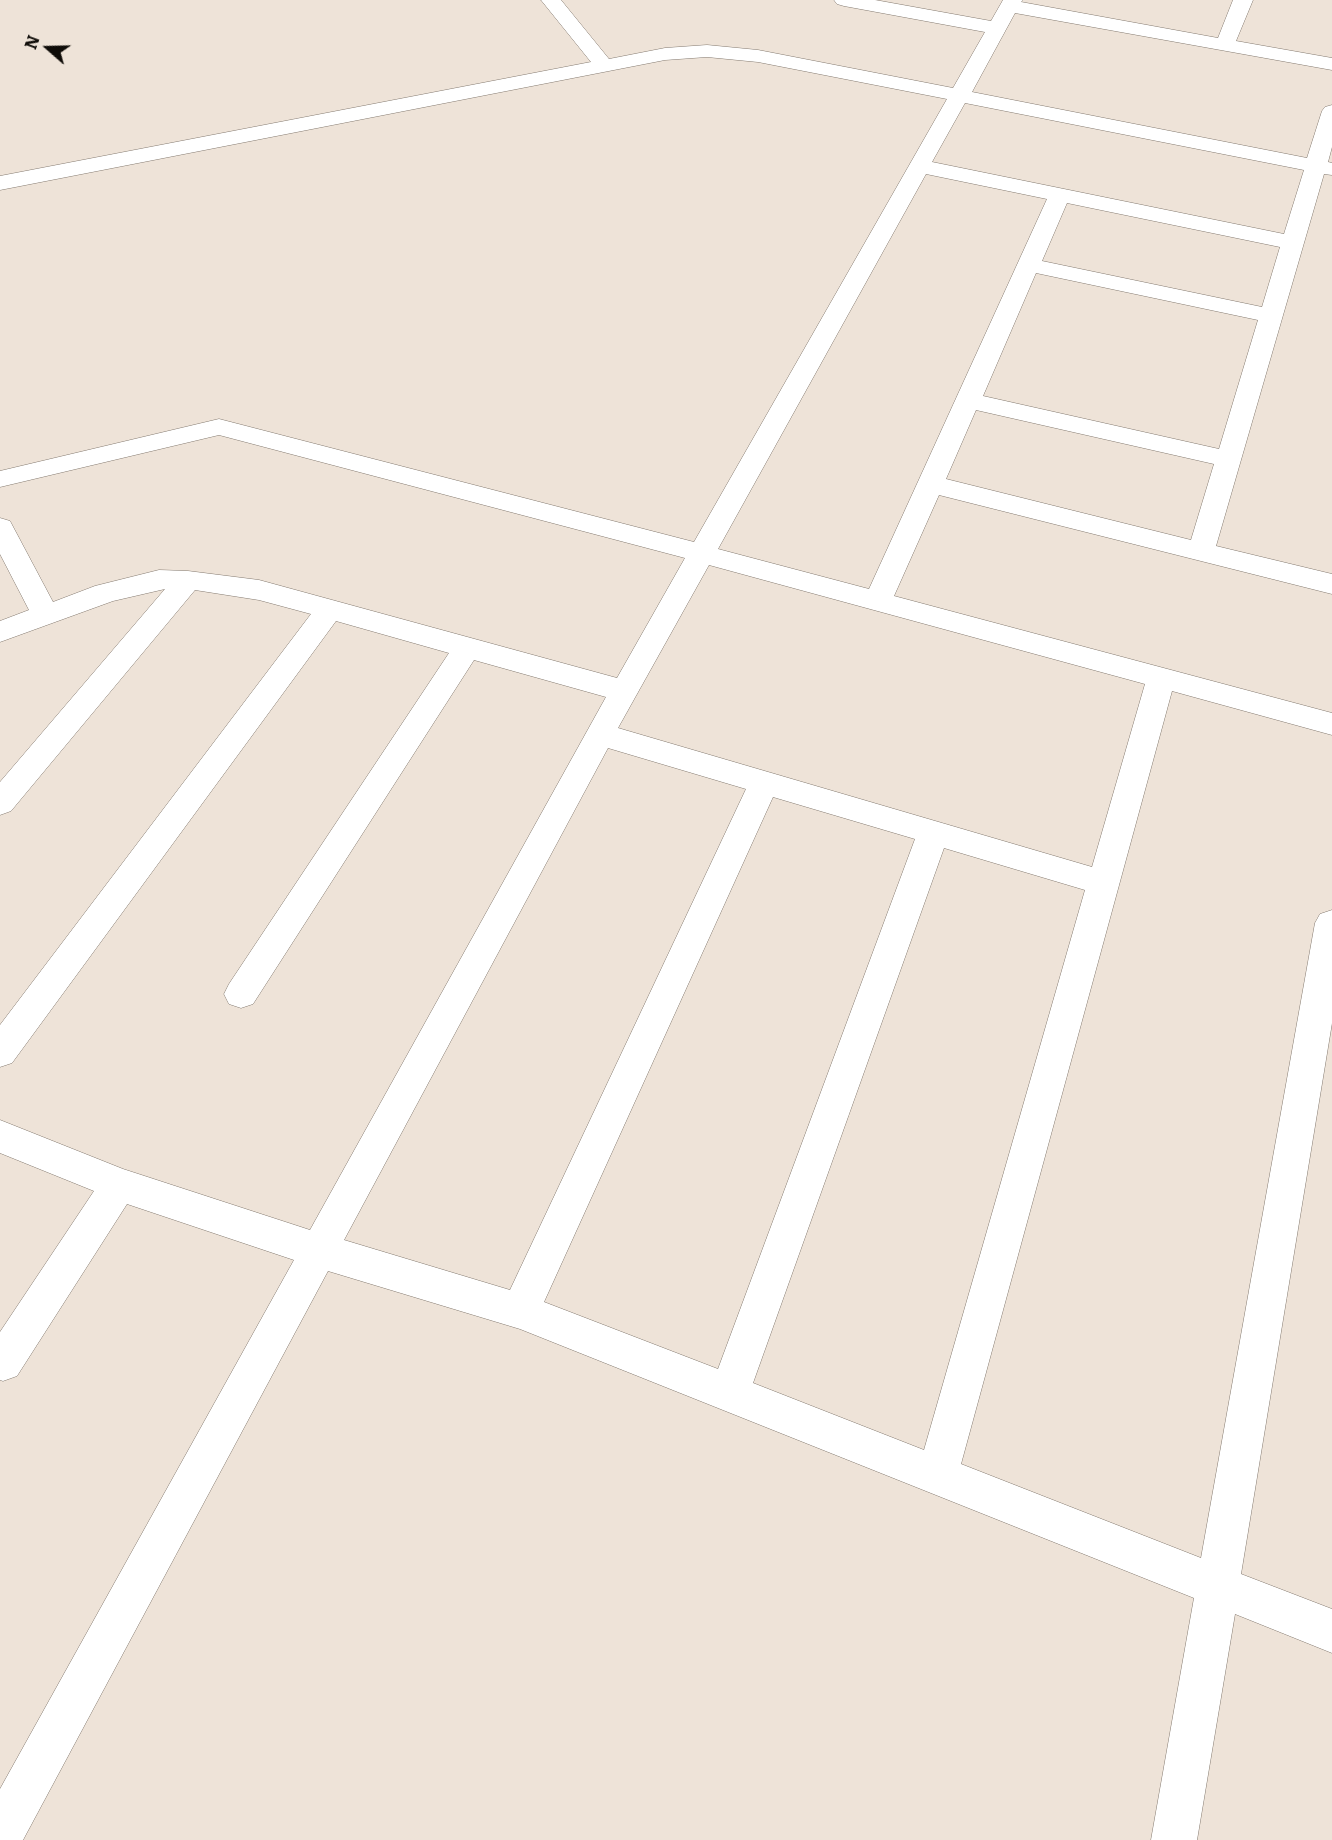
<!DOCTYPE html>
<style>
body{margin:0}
#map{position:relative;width:1332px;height:1840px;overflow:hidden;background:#eee3d8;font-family:Literata,serif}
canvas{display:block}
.north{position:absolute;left:18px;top:18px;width:60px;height:60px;-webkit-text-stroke:4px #eee3d8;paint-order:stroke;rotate:290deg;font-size:16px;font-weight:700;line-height:24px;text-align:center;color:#0e0b07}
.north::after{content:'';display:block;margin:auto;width:21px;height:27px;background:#0e0b07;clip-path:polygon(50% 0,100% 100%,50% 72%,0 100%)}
</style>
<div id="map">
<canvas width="1332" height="1840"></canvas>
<div class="north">N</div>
</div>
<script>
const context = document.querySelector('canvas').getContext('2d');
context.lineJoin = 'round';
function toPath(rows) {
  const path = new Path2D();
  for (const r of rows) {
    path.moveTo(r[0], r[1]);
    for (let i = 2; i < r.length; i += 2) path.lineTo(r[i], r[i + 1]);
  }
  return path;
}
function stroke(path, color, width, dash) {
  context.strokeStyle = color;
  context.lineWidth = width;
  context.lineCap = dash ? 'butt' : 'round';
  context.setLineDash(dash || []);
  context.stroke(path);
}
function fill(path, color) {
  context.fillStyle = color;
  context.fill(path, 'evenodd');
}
const minor = toPath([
 [541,0,561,0,609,59,665,48,707,45,758,50,953,88,985,32,844,6,837,4,834,0,875,0,991,21,1003,0,1023,0,1021,2,1218,38,1233,0,1253,0,1236,41,1332,58,1332,70,1015,13,972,92,1307,158,1322,111,1325,107,1332,105,1332,147,1328,162,1332,163,1332,175,1324,174,1216,546,1332,574,1332,594,939,495,894,596,1332,713,1332,735,1172,691,961,1464,1201,1558,1315,923,1320,914,1332,910,1332,1023,1241,1574,1332,1609,1332,1653,1235,1614,1197,1840,1151,1840,1194,1598,520,1329,328,1271,23,1840,0,1840,0,1789,294,1260,127,1204,17,1376,3,1381,0,1380,0,1332,94,1191,0,1153,0,1120,123,1169,310,1230,606,697,474,660,253,1004,241,1008,229,1004,224,994,229,984,449,653,336,621,12,1063,0,1067,0,1025,311,614,259,600,195,590,11,811,0,815,0,782,165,589,113,601,0,642,0,621,29,610,0,554,0,518,10,521,53,602,95,586,159,570,188,571,259,580,617,678,685,558,219,435,0,487,0,471,219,419,694,542,947,99,758,62,707,57,665,60,0,190,0,176,591,62,541,0],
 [965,103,1304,170,1284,234,932,162,965,103],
 [926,174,1047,199,869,589,718,549,926,174],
 [1067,203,1280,247,1262,307,1042,261,1067,203],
 [1036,273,1258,320,1219,449,983,396,1036,273],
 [976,410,1214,464,1191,540,946,479,976,410],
 [709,565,1145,684,1092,867,618,728,709,565],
 [608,748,746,789,510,1290,344,1240,608,748],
 [773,797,915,839,718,1369,544,1302,773,797],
 [944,848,1085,890,924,1450,753,1383,944,848]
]);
stroke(minor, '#847a70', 1);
fill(minor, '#fff');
</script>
